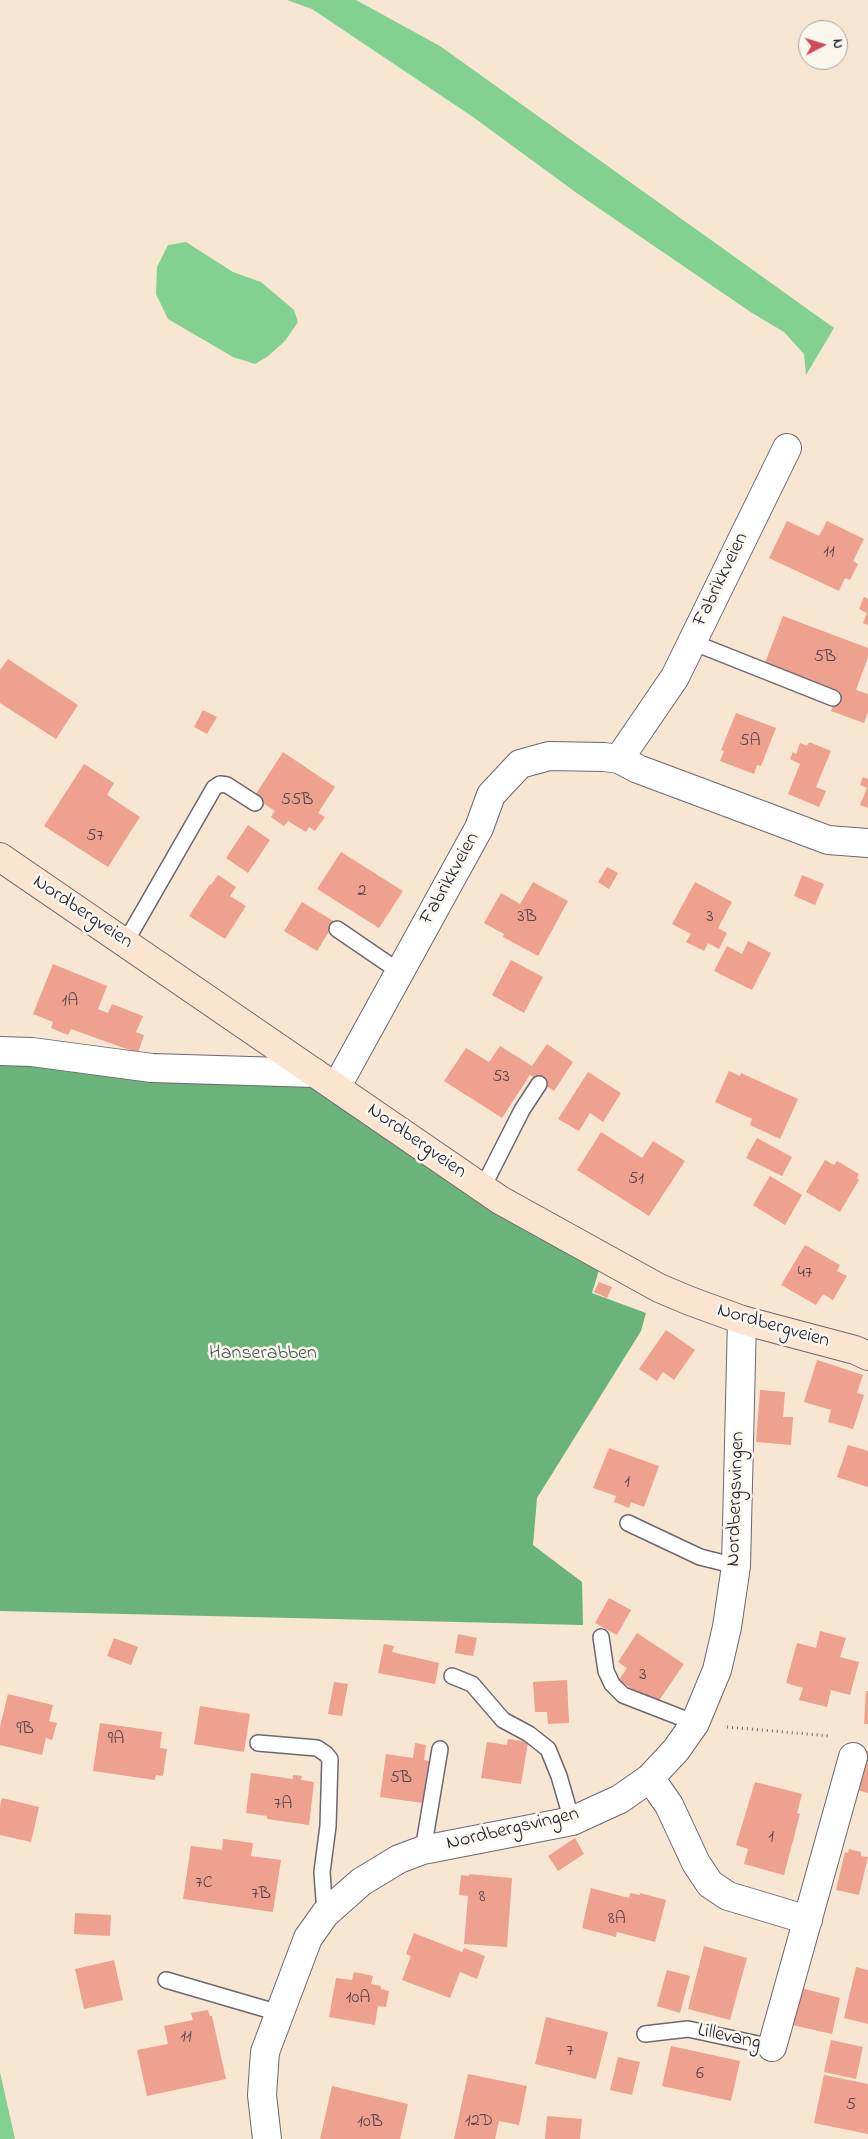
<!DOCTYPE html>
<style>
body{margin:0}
#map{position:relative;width:868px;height:2139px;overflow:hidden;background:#f7e7d2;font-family:"Indie Flower",sans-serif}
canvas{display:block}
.north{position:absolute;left:798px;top:20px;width:50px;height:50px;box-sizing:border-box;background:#fbf7ec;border:1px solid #a4a2a5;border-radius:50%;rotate:85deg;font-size:14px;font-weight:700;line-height:20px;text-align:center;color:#22223b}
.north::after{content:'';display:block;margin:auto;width:18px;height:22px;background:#d1495b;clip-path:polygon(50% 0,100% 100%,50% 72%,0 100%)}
</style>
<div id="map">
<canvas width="868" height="2139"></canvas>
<div class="north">N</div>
</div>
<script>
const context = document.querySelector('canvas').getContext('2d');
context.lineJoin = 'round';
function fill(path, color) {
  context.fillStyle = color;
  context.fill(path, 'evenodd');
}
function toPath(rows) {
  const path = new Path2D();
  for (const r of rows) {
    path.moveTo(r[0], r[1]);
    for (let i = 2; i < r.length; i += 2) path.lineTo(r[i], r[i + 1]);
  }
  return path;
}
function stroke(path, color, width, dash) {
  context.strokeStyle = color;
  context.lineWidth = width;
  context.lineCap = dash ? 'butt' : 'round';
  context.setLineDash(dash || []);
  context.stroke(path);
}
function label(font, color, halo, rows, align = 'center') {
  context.font = font + ' "Indie Flower",sans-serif';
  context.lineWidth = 5;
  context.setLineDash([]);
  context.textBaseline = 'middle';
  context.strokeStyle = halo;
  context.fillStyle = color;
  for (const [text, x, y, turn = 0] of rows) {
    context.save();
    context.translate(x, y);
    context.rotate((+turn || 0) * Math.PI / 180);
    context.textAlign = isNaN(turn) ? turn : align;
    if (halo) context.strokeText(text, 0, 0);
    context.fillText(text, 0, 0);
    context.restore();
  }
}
fill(toPath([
 [287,0,356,0,440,46,834,328,806,375,804,354,784,332,752,313,578,194,473,117,312,9],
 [186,242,233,272,261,282,294,310,298,322,285,341,267,357,255,364,233,357,168,319,156,294,157,267,168,245],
 [0,2072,15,2139,0,2139]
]), '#83d190');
fill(toPath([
 [0,1053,315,1073,603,1257,592,1293,646,1313,641,1331,537,1498,533,1545,582,1582,583,1625,0,1611]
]), '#6ab37a');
fill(toPath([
 [787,521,819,536,827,521,864,539,853,561,858,564,850,580,845,578,839,591,769,558],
 [864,597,868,599,868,625,863,623,867,613,859,609],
 [783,616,868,648,868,657,856,690,868,694,868,712,864,723,831,711,839,691,765,663],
 [8,659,78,705,56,739,0,703,0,670],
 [203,710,217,717,207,734,194,727],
 [736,713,776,728,761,766,757,765,754,774,720,761,724,751,721,750],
 [809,742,831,751,816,787,826,791,819,807,788,794,800,764,790,759,793,752,796,754,800,743,807,746],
 [283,752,335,787,318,813,325,817,315,831,309,827,306,832,288,821,284,826,271,817,275,811,254,797],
 [84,764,114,783,107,795,140,817,108,867,44,826],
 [863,777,868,779,868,808,860,805,867,788,860,785],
 [248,825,270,840,248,873,226,858],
 [341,852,403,891,379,928,317,889],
 [607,867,618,873,609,889,598,882],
 [218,875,236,887,230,896,246,906,225,939,189,916,210,884,211,885],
 [802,875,824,884,815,905,794,896],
 [533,882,568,901,538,956,503,937,504,934,484,923,501,893,520,904],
 [695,882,732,902,718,928,727,933,719,949,708,943,704,951,686,942,691,934,672,924],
 [302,902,335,922,317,951,284,931],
 [748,941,771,953,752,990,714,971,727,946,742,954],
 [511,960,543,977,524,1013,492,995],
 [53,964,107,986,98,1009,108,1013,112,1004,143,1016,136,1032,144,1035,138,1053,71,1029,68,1035,51,1028,53,1022,33,1014],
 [547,1044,573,1062,554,1091,530,1075,502,1118,444,1081,466,1048,489,1062,500,1046,532,1066],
 [729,1071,740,1076,741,1073,798,1099,780,1139,750,1125,752,1119,715,1102],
 [588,1072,621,1093,603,1122,590,1113,579,1131,558,1119],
 [601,1132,642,1158,653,1141,685,1161,649,1216,577,1170],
 [757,1138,792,1157,782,1176,746,1158],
 [825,1160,834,1165,837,1161,859,1174,857,1178,859,1180,840,1212,806,1192],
 [770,1176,802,1195,785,1225,753,1205],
 [805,1245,840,1265,837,1271,847,1276,833,1300,823,1294,816,1305,781,1285],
 [599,1282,612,1287,607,1298,594,1292],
 [666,1330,695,1350,674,1380,663,1372,657,1381,639,1369],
 [817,1360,863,1375,857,1393,864,1395,853,1429,828,1422,831,1410,804,1402],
 [760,1390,785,1392,783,1417,793,1417,791,1445,756,1442],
 [848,1445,868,1451,868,1487,837,1477],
 [609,1448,659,1466,644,1507,631,1502,629,1508,614,1502,616,1496,593,1488],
 [609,1598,631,1610,617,1635,595,1623],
 [820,1631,846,1638,840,1657,859,1662,850,1695,831,1690,827,1707,799,1700,803,1688,786,1683,797,1643,816,1648],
 [637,1633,684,1664,656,1705,619,1680,627,1668,618,1662],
 [458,1634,477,1638,473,1656,455,1653],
 [114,1638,138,1647,131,1665,107,1656],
 [384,1644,394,1646,392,1652,439,1663,435,1684,378,1673],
 [567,1680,569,1723,548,1724,547,1712,535,1712,533,1682],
 [334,1682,348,1684,342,1716,328,1714],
 [866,1691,868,1691,868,1724,864,1724],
 [8,1694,53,1705,49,1721,57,1723,52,1740,46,1738,42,1755,0,1745,0,1727],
 [200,1706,250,1714,244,1752,194,1744],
 [100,1723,162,1732,160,1748,167,1749,163,1776,156,1775,155,1780,93,1771],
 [508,1739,528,1742,521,1784,481,1778,487,1742,507,1745],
 [415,1743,426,1745,424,1760,429,1761,423,1803,380,1797,386,1754,413,1758],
 [864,1750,868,1751,868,1793,854,1789],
 [251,1773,293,1779,293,1775,302,1776,301,1780,314,1782,309,1825,267,1819,267,1816,246,1813],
 [755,1782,802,1794,797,1813,800,1814,784,1875,744,1864,748,1849,736,1845],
 [2,1798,39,1807,31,1842,0,1835,0,1806],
 [575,1838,584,1854,558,1871,548,1856],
 [223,1839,253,1843,251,1856,281,1860,273,1912,183,1899,191,1846,222,1850],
 [849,1849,861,1852,861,1856,868,1857,859,1895,836,1890,845,1852,848,1853],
 [469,1874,512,1878,507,1947,464,1944,468,1896,459,1895,461,1875,469,1876],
 [591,1888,629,1898,630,1893,640,1895,640,1893,666,1900,655,1942,617,1932,616,1937,582,1928],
 [75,1913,111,1915,110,1936,74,1934],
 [414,1933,462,1952,464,1948,485,1956,477,1979,460,1972,450,1998,402,1980,411,1956,406,1954],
 [704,1946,747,1958,730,2020,688,2009],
 [114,1960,123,2000,84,2009,75,1969],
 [856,1967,868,1970,868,2024,844,2018],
 [667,1970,690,1976,680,2013,657,2006],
 [354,1972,373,1976,371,1984,381,1986,381,1989,389,1991,386,2007,378,2006,375,2025,329,2017,336,1978,352,1980],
 [801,1988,840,1998,832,2034,792,2025],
 [208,2010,210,2016,212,2016,226,2079,147,2096,137,2050,168,2044,164,2026,193,2020,191,2013],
 [546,2017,608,2032,596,2079,535,2064],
 [831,2040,863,2047,856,2079,824,2072],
 [671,2046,740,2061,731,2101,662,2086],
 [618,2057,640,2062,632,2095,610,2090],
 [468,2074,527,2086,519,2125,499,2121,495,2139,454,2139],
 [824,2075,868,2084,868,2134,814,2123],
 [332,2086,408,2104,400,2139,320,2139],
 [547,2116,582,2119,580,2139,545,2139]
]), '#eea18e');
const lane = toPath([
 [692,642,833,698],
 [337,929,400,972],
 [125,943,214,788,220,784,227,785,255,803],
 [482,1189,522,1110,539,1084],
 [628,1523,700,1557,736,1566],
 [601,1637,606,1671,612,1684,623,1695,695,1723],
 [452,1676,472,1684,503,1720,529,1734,548,1749,559,1776,572,1821],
 [258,1743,317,1748,326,1754,330,1759,328,1826,322,1872,325,1914],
 [423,1850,440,1749],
 [166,1980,279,2013],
 [645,2034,688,2029,772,2047]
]);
const street = toPath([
 [619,759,675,677,787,448],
 [0,1051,32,1052,152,1068,315,1073],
 [337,1086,479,828,491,795,520,764,549,756,604,757,619,759,638,769,828,840,868,843],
 [650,1778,669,1805,696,1863,710,1884,728,1896,808,1920],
 [772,2047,853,1757],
 [267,2139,262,2095,265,2052,308,1938,325,1914,361,1882,399,1859,423,1850,572,1821,620,1799,650,1778,676,1750,695,1723,717,1670,727,1627,736,1566,742,1320]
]);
const secondary = toPath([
 [0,857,500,1200,659,1288,690,1301,742,1320,855,1350,868,1356]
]);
stroke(lane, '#6d6770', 18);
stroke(street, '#6d6770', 30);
stroke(secondary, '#6d6770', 30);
stroke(toPath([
 [727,1727,830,1736]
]), '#6d6770', 3, [1, 4]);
stroke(lane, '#fff', 15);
stroke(street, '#fff', 28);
stroke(secondary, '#fce5d0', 28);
label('18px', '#554250', null, [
 ["11",829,553],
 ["5B",825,658],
 ["5A",750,742],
 ["55B",297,801],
 ["57",95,837],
 ["2",362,892],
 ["3B",527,918],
 ["3",710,918],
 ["1A",70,1002],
 ["53",501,1078],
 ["51",636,1180],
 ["47",805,1274],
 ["1",627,1483],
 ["3",643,1676],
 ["9B",25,1730],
 ["9A",116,1740],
 ["5B",401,1779],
 ["7A",283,1805],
 ["1",771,1838],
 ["7C",204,1884],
 ["7B",261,1895],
 ["8",482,1898],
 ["8A",617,1920],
 ["10A",358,1999],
 ["11",186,2038],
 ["7",570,2052],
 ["6",700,2075],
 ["5",851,2106],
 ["12D",479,2122],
 ["10B",370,2123]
]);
label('20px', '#22223b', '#fbf7ec', [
 ["Fabrikkveien",722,580,-64],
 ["Fabrikkveien",451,879,-61],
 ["Nordbergveien",82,913,34],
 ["Nordbergveien",416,1142,35],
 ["Nordbergveien",773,1327,16],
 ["Nordbergsvingen",737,1499,-88],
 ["Nordbergsvingen",513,1830,-13],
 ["Lillevang",729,2038,12]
]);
label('20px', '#3f5754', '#fbf7ec', [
 ["Hanserabben",263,1355]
]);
</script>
